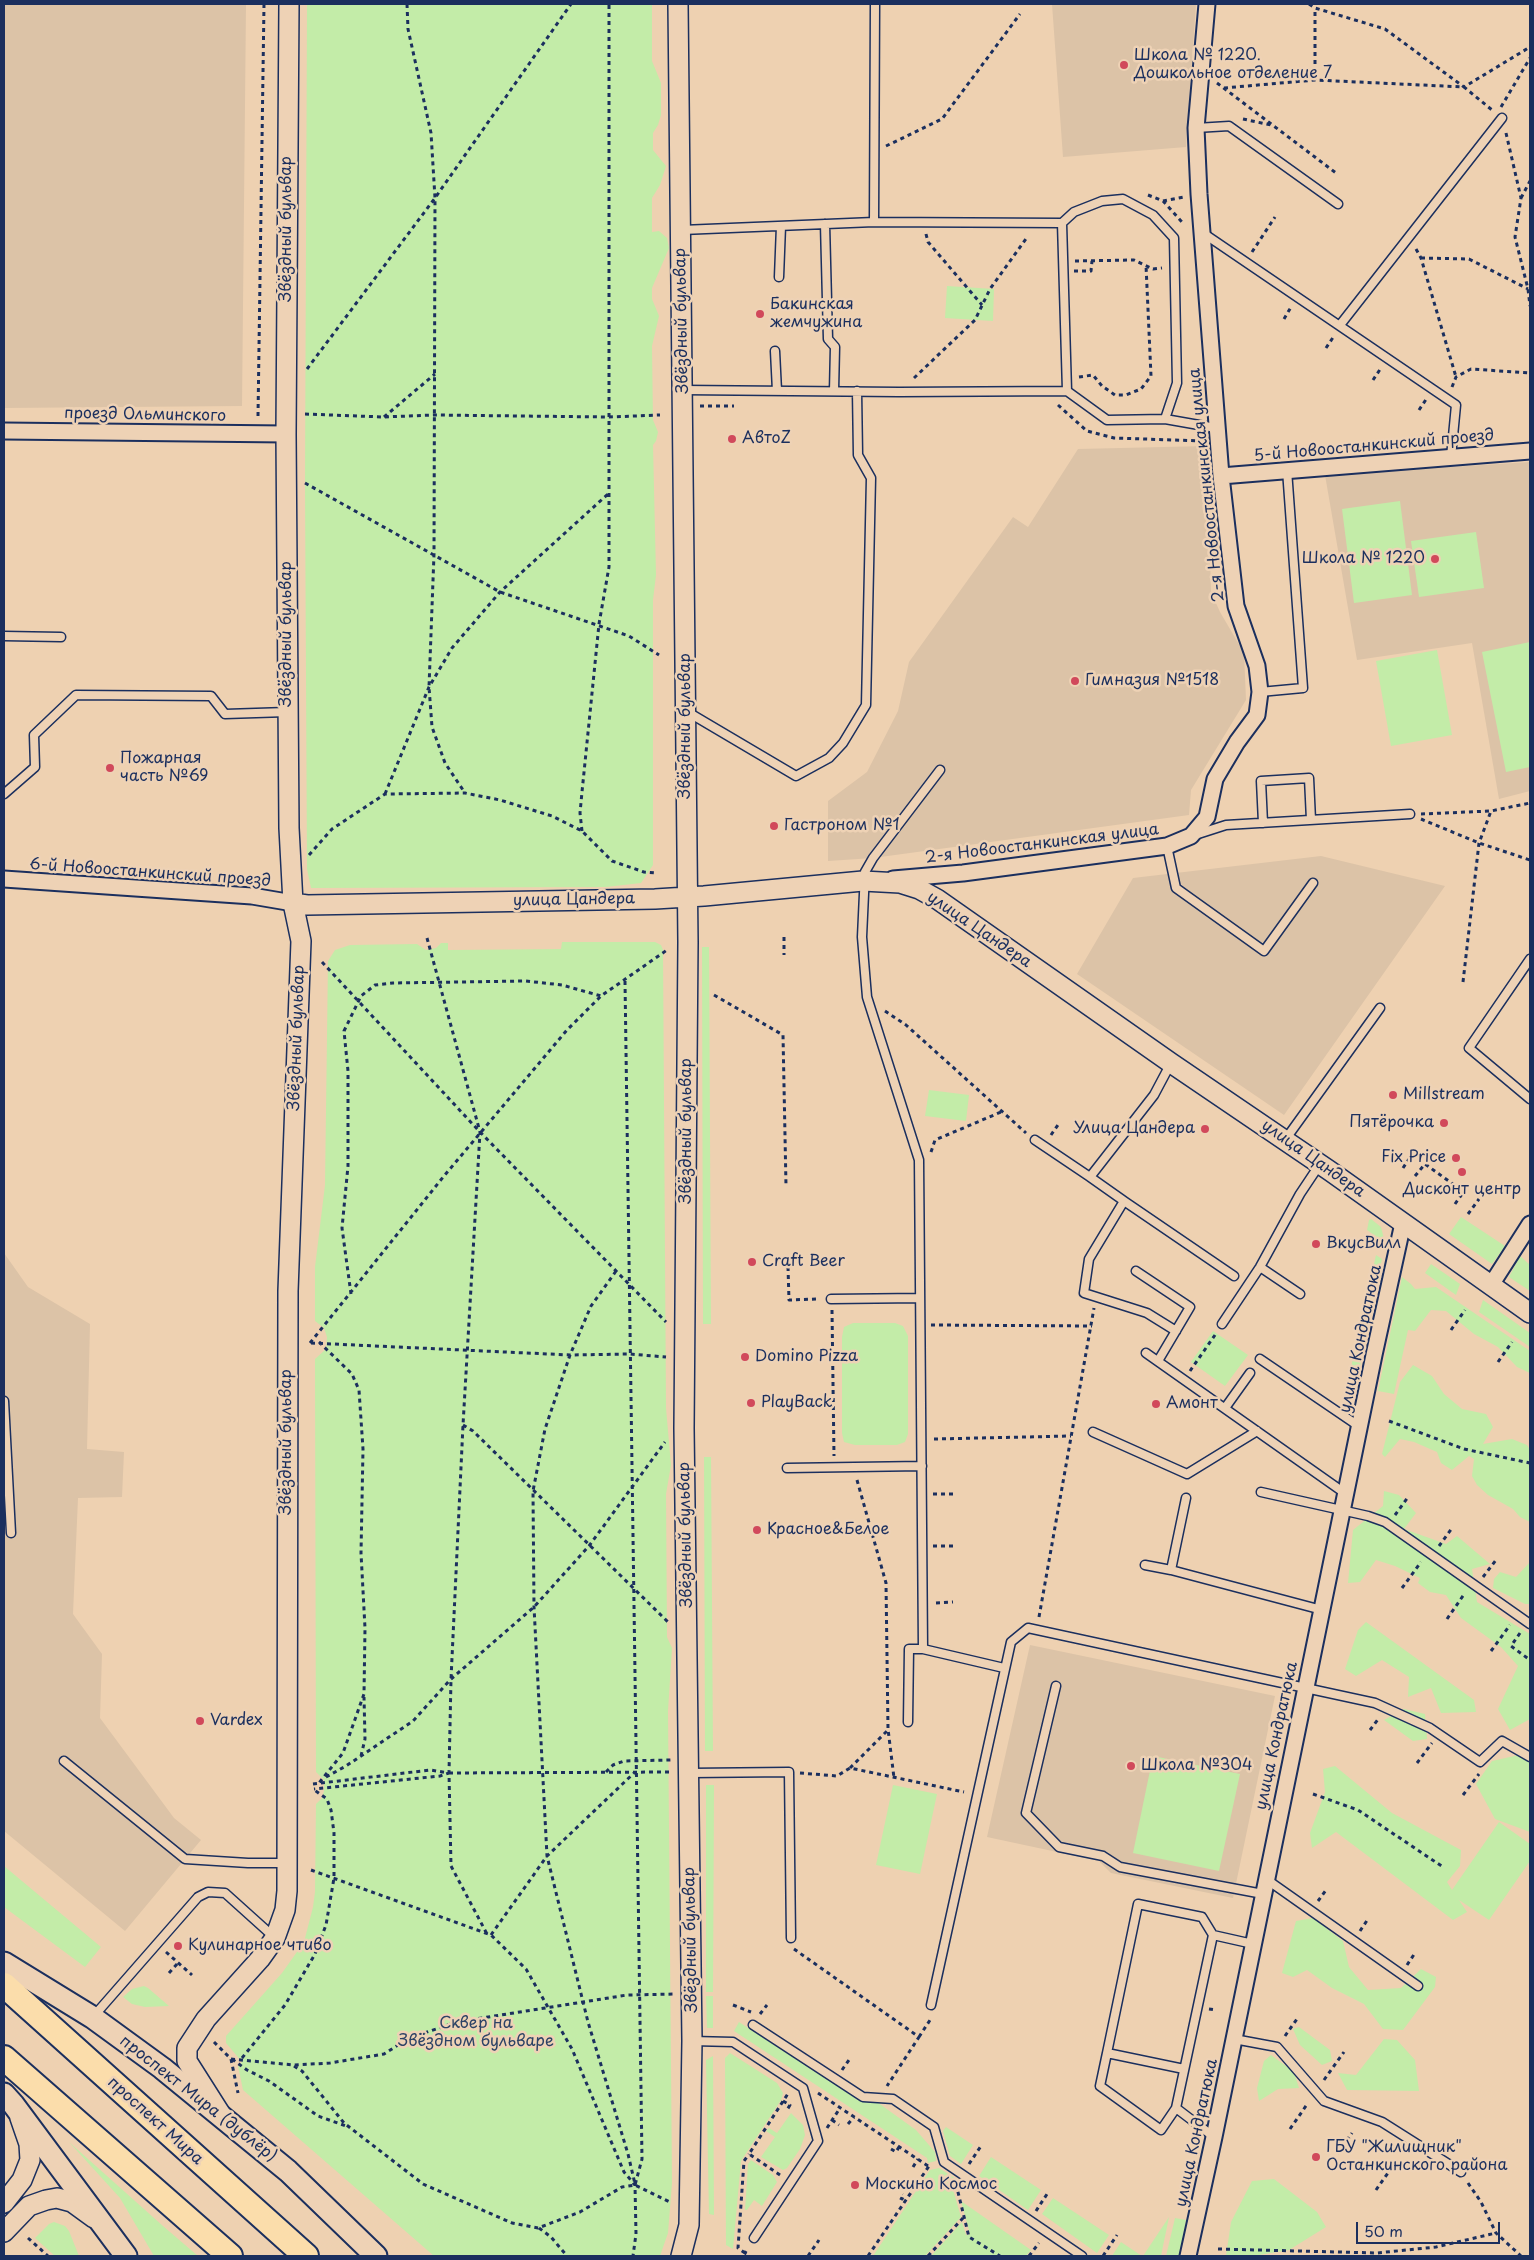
<!DOCTYPE html>
<meta charset="utf-8">
<style>
body{margin:0}
#map{position:relative;width:1534px;height:2260px;overflow:hidden;background:#eed1b1;font-family:"Playpen Sans",sans-serif}
canvas{display:block}
.frame{position:absolute;inset:0;border:5px solid #1b2f5e;pointer-events:none}
.scale{position:absolute;left:1356px;top:2222px;width:144px;height:22px;box-sizing:border-box;border:2px solid #1b2f5e;border-top:0;padding-left:6px;font-size:15px;line-height:18px;white-space:nowrap;color:#1b2f5e;-webkit-text-stroke:4px #eed2b5;paint-order:stroke}
</style>
<div id="map">
<canvas width="1534" height="2260"></canvas>
<div class="frame"></div>
<div class="scale">50 m</div>
</div>
<script>
const context = document.querySelector('canvas').getContext('2d');
context.lineJoin = 'round';
function fill(path, color) {
  context.fillStyle = color;
  context.fill(path, 'evenodd');
}
function toPath(rows) {
  const path = new Path2D();
  for (const r of rows) {
    path.moveTo(r[0], r[1]);
    for (let i = 2; i < r.length; i += 2) path.lineTo(r[i], r[i + 1]);
  }
  return path;
}
function stroke(path, color, width, dash) {
  context.strokeStyle = color;
  context.lineWidth = width;
  context.lineCap = dash ? 'butt' : 'round';
  context.setLineDash(dash || []);
  context.stroke(path);
}
function label(font, color, halo, rows, align = 'center') {
  context.font = font + ' "Playpen Sans",sans-serif';
  context.lineWidth = 5;
  context.setLineDash([]);
  context.textBaseline = 'middle';
  context.strokeStyle = halo;
  context.fillStyle = color;
  for (const [text, x, y, turn = 0] of rows) {
    context.save();
    context.translate(x, y);
    context.rotate((+turn || 0) * Math.PI / 180);
    context.textAlign = isNaN(turn) ? turn : align;
    if (halo) context.strokeText(text, 0, 0);
    context.fillText(text, 0, 0);
    context.restore();
  }
}
fill(toPath([
 [4,4,246,4,242,406,4,408],
 [1052,4,1196,4,1186,147,1063,157],
 [1207,446,1211,592,1220,612,1244,653,1246,700,1191,790,1189,815,873,858,828,861,828,801,867,772,898,711,909,662,1013,517,1028,527,1078,449],
 [1530,462,1530,791,1499,799,1472,643,1357,660,1325,475],
 [1321,856,1445,886,1284,1115,1077,974,1133,878],
 [4,1253,28,1287,90,1324,87,1449,124,1452,122,1497,78,1498,73,1614,102,1654,100,1718,174,1818,201,1840,125,1931,4,1831],
 [1030,1645,1275,1696,1233,1898,1111,1873,1099,1861,987,1837]
]), '#dcc3a7');
fill(toPath([
 [307,4,652,4,652,61,661,83,661,115,658,125,653,133,653,150,666,166,660,185,652,198,652,232,659,231,667,238,669,248,652,288,652,299,659,316,652,346,653,420,658,432,656,441,653,445,656,575,653,600,653,865,641,883,606,887,311,888,307,869,305,483],
 [947,286,994,289,993,321,945,318],
 [1400,501,1412,595,1354,603,1342,509],
 [1476,532,1484,588,1419,597,1411,541],
 [1530,642,1530,767,1506,772,1482,652],
 [1437,650,1452,735,1391,746,1376,661],
 [562,942,655,942,661,945,663,950,666,1408,671,1465,666,1494,667,1637,672,1648,668,1711,672,2183,668,2233,660,2256,434,2256,243,2090,238,2066,242,2062,226,2043,226,2036,282,1973,304,1942,313,1907,315,1892,316,1804,322,1798,324,1791,324,1780,316,1772,315,1359,326,1349,327,1337,324,1328,315,1321,315,1267,325,1185,328,961,335,950,350,945,417,944,426,950,436,948,441,943,448,943,448,950,561,949],
 [702,947,709,947,711,1324,703,1324],
 [929,1090,969,1095,966,1121,925,1116],
 [1461,1217,1505,1246,1492,1264,1449,1234],
 [1371,1219,1381,1227,1385,1243,1367,1230,1369,1220],
 [1376,1255,1382,1259,1356,1386,1347,1385],
 [1520,1256,1530,1265,1530,1291,1509,1277],
 [1431,1264,1460,1284,1456,1295,1425,1273],
 [1402,1277,1411,1284,1415,1289,1436,1287,1530,1351,1530,1373,1517,1367,1498,1347,1474,1334,1446,1311,1431,1310,1415,1331,1408,1330,1394,1394,1378,1391],
 [1483,1300,1530,1333,1530,1347,1479,1312],
 [853,1323,895,1323,903,1326,908,1336,908,1434,905,1442,897,1445,855,1445,844,1442,842,1433,842,1337,844,1327],
 [1213,1331,1248,1355,1225,1386,1191,1362],
 [1413,1365,1432,1376,1444,1394,1462,1409,1486,1414,1493,1427,1483,1444,1512,1439,1527,1445,1530,1450,1530,1522,1520,1517,1513,1509,1488,1495,1477,1485,1472,1476,1474,1459,1469,1456,1452,1470,1441,1463,1437,1452,1414,1442,1400,1439,1385,1457,1382,1454,1400,1382],
 [704,1457,711,1457,713,1751,705,1751],
 [1384,1491,1399,1495,1416,1513,1404,1529,1446,1544,1457,1536,1490,1564,1472,1569,1477,1602,1530,1634,1530,1719,1510,1730,1498,1709,1518,1666,1501,1647,1461,1618,1446,1595,1430,1592,1418,1583,1420,1578,1395,1566,1376,1560,1360,1582,1348,1583,1353,1530,1383,1506],
 [1530,1562,1530,1604,1525,1604,1493,1588,1494,1579,1500,1572,1516,1577],
 [1366,1622,1474,1700,1476,1712,1441,1713,1431,1688,1408,1697,1409,1677,1382,1660,1356,1676,1345,1669,1358,1630],
 [1404,1709,1425,1714,1427,1739,1413,1741,1384,1720],
 [1519,1755,1530,1762,1530,1832,1495,1819,1476,1784,1492,1761],
 [1153,1756,1240,1774,1219,1871,1133,1853],
 [1335,1766,1392,1813,1461,1850,1460,1866,1447,1882,1452,1890,1499,1822,1530,1844,1530,1861,1489,1920,1459,1900,1467,1912,1453,1920,1336,1832,1312,1848,1310,1833,1325,1792,1323,1769],
 [706,1785,714,1785,713,1992,706,1992],
 [893,1785,937,1794,920,1874,876,1865],
 [4,1866,101,1947,85,1967,4,1907],
 [1313,1918,1343,1941,1349,1967,1368,1990,1401,1988,1421,1969,1436,1977,1435,1987,1403,2030,1383,2029,1364,2004,1332,1988,1307,1970,1293,1977,1282,1973,1296,1921],
 [144,1986,148,1988,169,2006,145,2007,132,2004,123,1997,132,1989],
 [706,1996,713,1996,713,2028,707,2028],
 [739,2022,858,2100,877,2102,916,2130,935,2152,936,2161,928,2163,927,2158,734,2031],
 [1299,2027,1330,2050,1332,2061,1322,2065,1300,2045,1293,2029],
 [1384,2039,1397,2040,1415,2060,1419,2091,1347,2090,1338,2073,1356,2075],
 [730,2053,777,2083,783,2093,781,2100,741,2161,733,2249,726,2245,725,2058],
 [1271,2055,1294,2072,1299,2088,1278,2089,1259,2101,1257,2088,1264,2061],
 [713,2056,714,2215,709,2214,706,2060],
 [791,2113,803,2125,805,2135,800,2149,787,2168,783,2170,761,2157,775,2137,766,2131,769,2128,777,2133],
 [946,2127,973,2145,961,2164,950,2156,943,2131],
 [69,2142,163,2226,198,2256,154,2256,120,2198],
 [991,2157,1041,2190,1028,2210,979,2176],
 [751,2160,773,2175,777,2182,762,2206,754,2200,747,2210,745,2210,748,2164],
 [939,2168,956,2179,952,2186,961,2217,925,2256,873,2256,930,2170],
 [1274,2179,1317,2212,1326,2227,1289,2250,1253,2256,1226,2256,1231,2222,1252,2181],
 [1053,2198,1109,2235,1097,2253,1042,2214],
 [961,2201,1031,2250,1026,2256,931,2256,962,2222,966,2235,970,2234],
 [1169,2217,1161,2256,1143,2256],
 [1175,2218,1186,2220,1179,2256,1166,2256],
 [54,2222,65,2226,69,2231,79,2256,55,2256,35,2238,49,2224],
 [1121,2242,1142,2256,1112,2256]
]), '#c3eca8');
const service = toPath([
 [875,4,874,222,1062,223,1074,212,1102,201,1123,199,1153,215,1174,238,1177,383,1165,419],
 [1196,128,1229,126,1338,204],
 [1062,223,1067,391],
 [825,224,828,339,835,347,834,391],
 [682,230,874,222],
 [1203,233,1456,405,1451,457],
 [779,277,781,226],
 [1340,325,1502,118],
 [775,351,777,391],
 [683,390,899,392,1067,391,1107,420,1165,419,1216,428],
 [4,636,61,637],
 [1260,692,1303,688,1287,470],
 [686,711,796,776,829,758,843,743,866,705,871,478,858,455,857,391],
 [940,770,873,858,865,872,862,937,867,997,919,1160,923,1649,1004,1668],
 [4,794,35,767,34,735,76,695,211,696,225,714,287,712],
 [1263,823,1261,781,1309,778,1311,820],
 [1195,835,1226,825,1410,814],
 [1167,846,1176,888,1264,951,1313,883],
 [1530,959,1469,1048,1530,1099],
 [1171,1063,1154,1095,1090,1177,1124,1201,1089,1259,1084,1293,1147,1313,1176,1331],
 [1035,1140,1090,1177],
 [1285,1140,1380,1008],
 [1124,1201,1234,1276],
 [1260,1267,1300,1294],
 [1136,1271,1190,1307,1158,1361],
 [831,1299,920,1298],
 [1222,1324,1260,1267,1300,1194,1320,1164],
 [1146,1353,1346,1494],
 [1260,1359,1360,1427],
 [4,1401,11,1533],
 [1225,1408,1250,1373],
 [1093,1432,1187,1474,1257,1431],
 [787,1468,922,1466],
 [1261,1492,1368,1516,1385,1522,1530,1624],
 [1186,1498,1171,1570,1322,1610],
 [1145,1565,1171,1570],
 [1056,1686,1026,1813,1059,1847,1103,1856,1120,1867,1263,1894],
 [908,1722,909,1649,923,1649],
 [64,1761,185,1859,248,1863,287,1863],
 [690,1773,789,1772,791,1938],
 [1266,1879,1418,1986],
 [1213,1935,1176,2108,1214,2137],
 [931,2005,1011,1642,1028,1628,1375,1703,1430,1728,1480,1762,1502,1741,1530,1757],
 [93,2017,198,1897,208,1892,225,1893,275,1938],
 [753,2025,863,2097,893,2099,934,2127,944,2162,1082,2256],
 [1234,2039,1277,2047,1324,2101,1382,2122,1461,2172],
 [692,2041,733,2042,803,2088,818,2141,754,2238],
 [1107,2053,1100,2086,1161,2130,1176,2108],
 [1184,2069,1107,2053,1138,1904,1202,1917,1213,1935,1253,1944]
]);
const minor = toPath([
 [4,431,286,434],
 [1221,476,1530,451],
 [4,879,252,896,293,903],
 [893,879,963,873,1167,846,1191,836,1207,817,1215,779,1237,742,1257,715,1260,692,1257,666,1236,606,1221,476,1199,194,1196,128,1207,4],
 [1491,1285,1530,1224],
 [1188,2256,1214,2137,1374,1355,1403,1223]
]);
const tertiary = toPath([
 [678,4,688,942,684,1428,692,2041,689,2225,681,2256],
 [293,903,307,905,655,899,704,896,863,881,900,883,919,889,937,899,1171,1063,1330,1171,1530,1313],
 [220,2113,187,2061,187,2048,206,2019,260,1959,275,1938,285,1910,287,1891,288,1291,301,941,293,903,289,828,286,434,289,4],
 [4,2203,22,2180,30,2160,29,2144,20,2118],
 [4,2232,29,2206,46,2200,57,2198,72,2202,94,2218]
]);
const secondary = toPath([
 [4,1963,92,2017,162,2068,288,2171,376,2256],
 [4,2094,13,2104,126,2256]
]);
const primary = toPath([
 [4,1985,306,2256],
 [4,2058,230,2256]
]);
stroke(service, '#1b2f5e', 11);
stroke(minor, '#1b2f5e', 19);
stroke(tertiary, '#1b2f5e', 22);
stroke(secondary, '#1b2f5e', 25);
stroke(primary, '#1b2f5e', 28);
stroke(toPath([
 [407,4,408,29,431,133,435,198,434,554,429,687,432,727,445,763,465,793],
 [1309,4,1315,8,1385,29,1464,87,1530,47],
 [1315,80,1315,9],
 [1217,83,1336,173],
 [1224,88,1315,80,1464,87,1492,110],
 [1501,107,1530,58],
 [1243,119,1271,125],
 [1506,133,1521,198,1515,237,1528,289,1530,306],
 [886,146,942,119,1020,14],
 [1148,195,1163,201,1182,222],
 [1521,198,1530,181],
 [1163,201,1184,197],
 [926,234,928,242,982,305],
 [1416,249,1421,258,1456,377],
 [1252,252,1275,217],
 [1421,258,1469,259,1528,289],
 [1075,261,1134,260,1153,269,1162,268],
 [1074,271,1091,271,1092,261],
 [1284,319,1291,307],
 [1326,348,1334,336],
 [307,369,435,198,571,4],
 [1079,377,1093,375,1102,386,1115,395,1126,395,1141,389,1151,376,1146,265],
 [914,378,975,320,990,289,1028,236],
 [1373,380,1381,368],
 [1452,387,1456,377,1471,369,1530,373],
 [1058,405,1087,431,1114,438,1203,441],
 [700,406,734,406],
 [1419,410,1427,398],
 [305,414,383,417,434,415,609,417,660,415],
 [258,416,264,4],
 [384,417,435,374],
 [305,483,500,592,629,636,659,655],
 [385,794,429,687,452,648,500,592,608,494],
 [1421,814,1491,811,1530,803],
 [1421,819,1479,843,1530,860],
 [582,831,580,813,582,792,599,624,609,567,609,4],
 [309,855,332,829,385,794,465,793,500,800,552,816,582,831,612,861,644,872,656,873],
 [784,937,784,955],
 [427,938,480,1132,463,1425,451,1679,449,1773,451,1866,487,1934],
 [322,962,480,1132,666,1322],
 [625,981,642,2159,635,2185],
 [1463,982,1479,843,1491,811],
 [714,995,783,1035,786,1186],
 [885,1011,906,1025,1026,1133],
 [1051,1135,1060,1122],
 [931,1152,935,1140,1001,1112],
 [1403,1168,1409,1159],
 [1415,1176,1425,1164,1464,1192],
 [1455,1204,1465,1190],
 [1468,1214,1479,1199],
 [788,1267,789,1300,818,1299],
 [616,1271,591,1306,570,1355,545,1429,533,1491,534,1607,547,1856,588,2022,628,2154,635,2184],
 [351,1294,342,1228,348,1166,348,1071,344,1031,361,996,375,985,393,983,526,981,562,985,601,996],
 [832,1310,834,1456],
 [931,1325,1092,1326],
 [1451,1330,1465,1310],
 [319,1342,352,1374,359,1390,363,1449,361,1553,365,1628,364,1694,343,1753,319,1783],
 [310,1343,444,1176,567,1030,601,996,667,950],
 [311,1343,570,1355,630,1354,666,1357],
 [1498,1362,1512,1342],
 [1190,1371,1215,1335],
 [1389,1421,1464,1449,1530,1463],
 [463,1425,473,1431,668,1622],
 [934,1439,1071,1436],
 [857,1480,886,1583,888,1729,894,1778],
 [933,1494,953,1494],
 [1395,1515,1408,1497],
 [933,1546,953,1546],
 [1439,1546,1452,1528],
 [1483,1577,1496,1560],
 [1402,1588,1421,1562],
 [936,1603,953,1602],
 [1039,1617,1094,1308],
 [1447,1619,1465,1593],
 [1520,1633,1511,1646,1530,1660],
 [1491,1651,1510,1625],
 [1370,1730,1379,1718],
 [361,1756,365,1739,364,1697],
 [1417,1763,1432,1743],
 [850,1768,888,1730],
 [606,1772,613,1765,624,1761,671,1760],
 [449,1773,671,1772],
 [800,1773,837,1776,850,1768,964,1792],
 [326,1777,346,1766,413,1721,451,1679,534,1607,589,1546,665,1442],
 [313,1784,430,1770,449,1773,440,1776,314,1789],
 [1313,1794,1358,1810,1443,1867],
 [1463,1795,1479,1774],
 [311,1870,491,1935,526,1969,572,2049,624,2172,635,2185,636,2234,633,2256],
 [1318,1901,1326,1890],
 [1360,1931,1368,1919],
 [491,1935,547,1856,634,1773],
 [794,1949,919,2037,887,2086],
 [166,1952,192,1975],
 [1407,1965,1415,1953],
 [169,1973,178,1963],
 [733,2005,751,2012],
 [1209,2009,1216,2010],
 [760,2014,767,2005],
 [1285,2036,1297,2019],
 [919,2037,932,2017],
 [214,2042,231,2059,238,2093],
 [242,2058,285,2005,315,1954,326,1925,334,1878,334,1833,331,1810,327,1799,313,1789],
 [231,2059,294,2065,330,2063,384,2054,409,2038,457,2022,627,1995,675,1994],
 [232,2059,247,2070,269,2081,318,2116,346,2126],
 [294,2066,302,2071,344,2123,423,2184,512,2223,538,2228,580,2212,622,2187,635,2185,672,2203],
 [842,2070,849,2060],
 [1324,2080,1344,2052],
 [818,2093,928,2166],
 [783,2101,790,2105,787,2110],
 [832,2120,839,2125],
 [848,2124,854,2117],
 [827,2128,840,2108],
 [1290,2129,1308,2103],
 [891,2149,896,2152,899,2147],
 [1333,2160,1352,2133],
 [969,2164,981,2146],
 [913,2167,918,2159],
 [780,2175,749,2154,789,2092],
 [1468,2183,1481,2202,1496,2233,1521,2256],
 [956,2184,969,2237,1000,2256],
 [1376,2190,1395,2163],
 [900,2198,902,2199,904,2195,903,2194],
 [1036,2211,1049,2191],
 [539,2228,551,2237,567,2256],
 [28,2238,48,2256],
 [1218,2249,1377,2253,1436,2247,1496,2233],
 [746,2251,745,2253,750,2256],
 [745,2253,738,2248,744,2161,749,2154],
 [808,2256,819,2240],
 [868,2256,929,2166],
 [928,2256,963,2218],
 [1029,2256,1039,2243],
 [1103,2256,1117,2235]
]), '#1b2f5e', 3, [4, 4]);
stroke(service, '#eed2b5', 8);
stroke(minor, '#eed2b5', 15);
stroke(tertiary, '#eed2b5', 19);
stroke(secondary, '#eed2b5', 21);
stroke(primary, '#fbddab', 24);
for (const [x, y, r, color] of [
 [1124,65,5,"#d1495b"],
 [760,314,5,"#d1495b"],
 [732,439,5,"#d1495b"],
 [1435,559,5,"#d1495b"],
 [1075,681,5,"#d1495b"],
 [110,768,5,"#d1495b"],
 [774,826,5,"#d1495b"],
 [1393,1095,5,"#d1495b"],
 [1444,1123,5,"#d1495b"],
 [1205,1129,5,"#d1495b"],
 [1456,1158,5,"#d1495b"],
 [1462,1172,5,"#d1495b"],
 [1316,1244,5,"#d1495b"],
 [752,1262,5,"#d1495b"],
 [745,1357,5,"#d1495b"],
 [751,1403,5,"#d1495b"],
 [1156,1404,5,"#d1495b"],
 [757,1530,5,"#d1495b"],
 [200,1721,5,"#d1495b"],
 [1131,1766,5,"#d1495b"],
 [178,1946,5,"#d1495b"],
 [1316,2157,5,"#d1495b"],
 [855,2185,5,"#d1495b"]
]) {
  const dot = new Path2D();
  dot.arc(x, y, r, 0, 2 * Math.PI);
  context.fillStyle = color;
  context.fill(dot);
  stroke(dot, '#eed2b5', 2);
}
label('16px', '#1b2f5e', '#eed2b5', [
 ["Школа № 1220.",1134,56],
 ["Дошкольное отделение 7",1134,74],
 ["Бакинская",770,305],
 ["жемчужина",770,323],
 ["АвтоZ",742,439],
 ["Школа № 1220",1425,559,"right"],
 ["Гимназия №1518",1085,681],
 ["Пожарная",120,759],
 ["часть №69",120,777],
 ["Гастроном №1",784,826],
 ["Millstream",1403,1095],
 ["Пятёрочка",1434,1123,"right"],
 ["Улица Цандера",1195,1129,"right"],
 ["Fix Price",1446,1158,"right"],
 ["Дисконт центр",1462,1190,"center"],
 ["ВкусВилл",1326,1244],
 ["Craft Beer",762,1262],
 ["Domino Pizza",755,1357],
 ["PlayBack",761,1403],
 ["Амонт",1166,1404],
 ["Красное&Белое",767,1530],
 ["Vardex",210,1721],
 ["Школа №304",1141,1766],
 ["Кулинарное чтиво",188,1946],
 ["ГБУ \"Жилищник\"",1326,2148],
 ["Останкинского района",1326,2166],
 ["Москино Космос",865,2185]
], 'left');
label('16px', '#1b2f5e', '#eed2b5', [
 ["Звёздный бульвар",287,229,-90],
 ["Звёздный бульвар",682,321,-91],
 ["проезд Ольминского",145,415,1],
 ["5-й Новоостанкинский проезд",1374,446,-5],
 ["2-я Новоостанкинская улица",1207,485,-96],
 ["Звёздный бульвар",287,634,-90],
 ["Звёздный бульвар",686,726,-90],
 ["2-я Новоостанкинская улица",1042,844,-7],
 ["6-й Новоостанкинский проезд",150,873,4],
 ["улица Цандера",574,900,-1],
 ["улица Цандера",979,930,34],
 ["Звёздный бульвар",297,1038,-88],
 ["Звёздный бульвар",687,1131,-90],
 ["улица Цандера",1313,1159,35],
 ["улица Кондратюка",1361,1339,-78],
 ["Звёздный бульвар",287,1442,-90],
 ["Звёздный бульвар",686,1535,-91],
 ["улица Кондратюка",1277,1736,-78],
 ["Звёздный бульвар",691,1940,-91],
 ["проспект Мира (дублёр)",198,2099,38],
 ["проспект Мира",155,2121,42],
 ["улица Кондратюка",1197,2133,-78]
]);
label('16px', '#2c4265', '#eed2b5', [
 ["Сквер на",476,2024],
 ["Звёздном бульваре",476,2042]
]);
</script>
